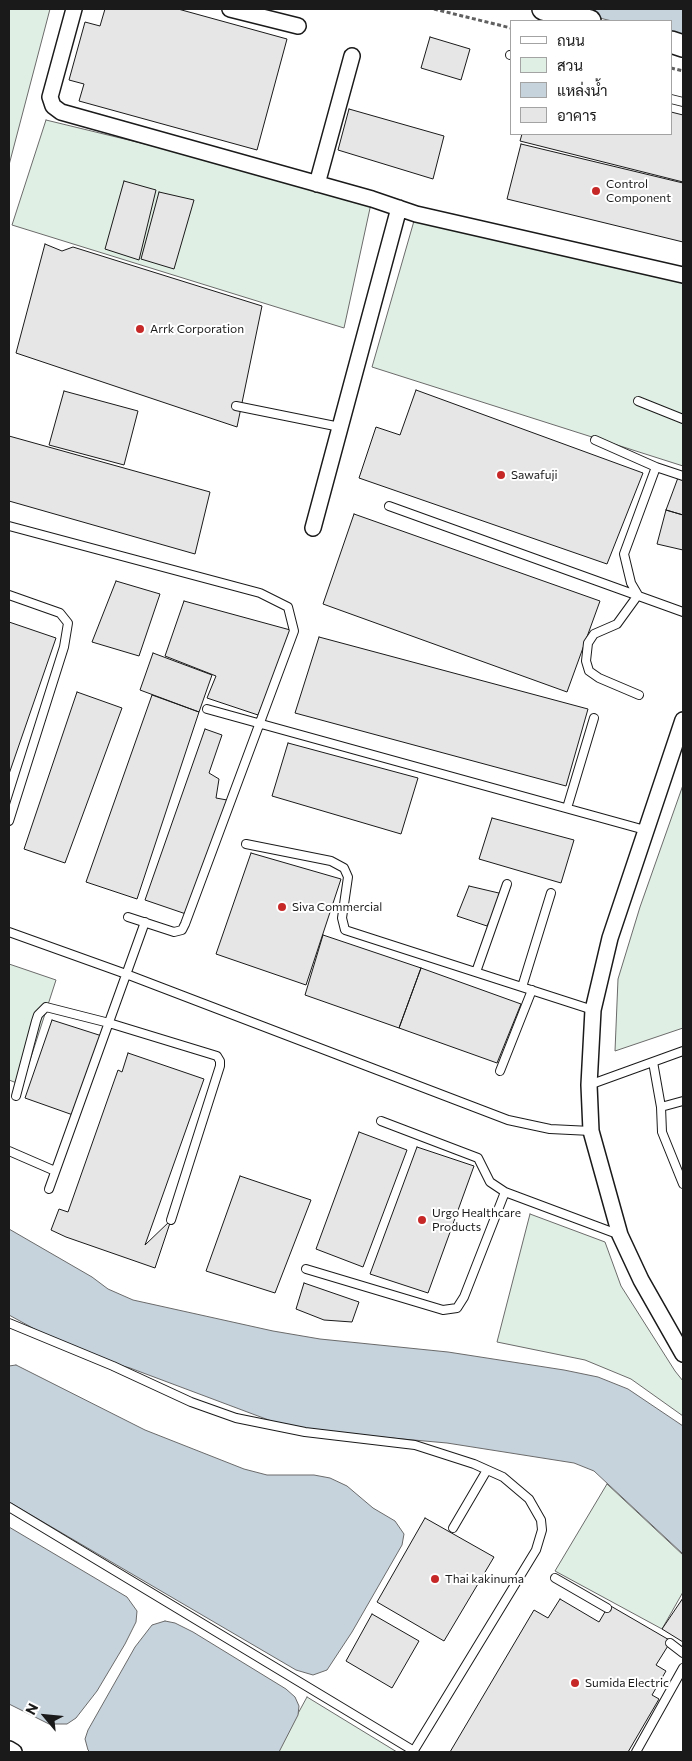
<!DOCTYPE html>
<meta charset="utf-8">
<style>
body{margin:0}
#map{position:relative;width:692px;height:1761px;overflow:hidden;background:#fff;font-family:Commissioner,Sarabun,sans-serif}
canvas{display:block}
.frame{position:absolute;inset:0;border:10px solid #1a1a1a;pointer-events:none}
.legend{position:absolute;left:510px;top:20px;width:162px;height:115px;box-sizing:border-box;background:#fff;border:1px solid #a3a3a3;margin:0;padding:6px 9px;list-style:none;font-size:15px;color:#1a1a1a}
.legend li{display:flex;align-items:center;gap:10px;height:25px}
.legend b{width:25px;border:1px solid #a3a3a3}
.north{position:absolute;left:20px;top:1691px;width:50px;height:50px;-webkit-text-stroke:4px #fff;paint-order:stroke;rotate:298deg;font-size:14px;font-weight:700;line-height:20px;text-align:center;color:#1a1a1a}
.north::after{content:'';display:block;margin:auto;width:18px;height:22px;background:#1a1a1a;clip-path:polygon(50% 0,100% 100%,50% 72%,0 100%)}
</style>
<div id="map">
<canvas width="692" height="1761"></canvas>
<div class="frame"></div>
<ul class="legend">
<li><b style="height:6px;background:#fff"></b>ถนน</li>
<li><b style="height:14px;background:#e0efe3"></b>สวน</li>
<li><b style="height:14px;background:#c6d2dc"></b>แหล่งน้ำ</li>
<li><b style="height:14px;background:#e6e6e6"></b>อาคาร</li>
</ul>
<div class="north">N</div>
</div>
<script>
const context = document.querySelector('canvas').getContext('2d');
context.lineJoin = 'round';
function fill(path, color) {
  context.fillStyle = color;
  context.fill(path, 'evenodd');
}
function toPath(rows) {
  const path = new Path2D();
  for (const r of rows) {
    path.moveTo(r[0], r[1]);
    for (let i = 2; i < r.length; i += 2) path.lineTo(r[i], r[i + 1]);
  }
  return path;
}
function stroke(path, color, width, dash) {
  context.strokeStyle = color;
  context.lineWidth = width;
  context.lineCap = dash ? 'butt' : 'round';
  context.setLineDash(dash || []);
  context.stroke(path);
}
function label(font, color, halo, rows, align = 'center') {
  context.font = font + ' Commissioner,sans-serif';
  context.lineWidth = 4;
  context.setLineDash([]);
  context.textBaseline = 'middle';
  context.strokeStyle = halo;
  context.fillStyle = color;
  for (const [text, x, y, turn = 0] of rows) {
    context.save();
    context.translate(x, y);
    context.rotate((+turn || 0) * Math.PI / 180);
    context.textAlign = isNaN(turn) ? turn : align;
    if (halo) context.strokeText(text, 0, 0);
    context.fillText(text, 0, 0);
    context.restore();
  }
}
const green = toPath([
 [9,9,50,9,9,165,9,9],
 [46,120,372,199,344,328,12,225,46,120],
 [416,214,683,275,683,466,372,367,416,214],
 [683,785,683,1028,615,1051,618,979,640,907,683,785],
 [9,964,56,980,22,1085,9,1080,9,964],
 [530,1214,605,1242,621,1286,675,1371,683,1381,683,1416,631,1379,585,1360,497,1342,530,1214],
 [607,1484,683,1555,683,1592,662,1629,555,1571,607,1484],
 [307,1697,397,1752,277,1752,307,1697]
]);
fill(green, '#e0efe3');
stroke(green, '#6a6a6a', 1);
const water = toPath([
 [562,9,683,9,683,39,671,36,671,21,612,21,562,9],
 [9,1229,92,1277,108,1289,133,1300,273,1331,320,1339,448,1352,564,1370,598,1377,628,1389,683,1426,683,1554,594,1471,574,1463,447,1443,302,1430,274,1422,130,1368,105,1361,40,1332,9,1315,9,1229],
 [16,1365,145,1430,244,1469,267,1475,314,1475,330,1478,347,1486,373,1508,395,1521,404,1534,402,1545,352,1632,327,1670,313,1675,296,1670,9,1502,9,1366,16,1365],
 [9,1527,127,1597,137,1611,136,1622,125,1644,97,1691,76,1718,67,1724,49,1724,9,1704,9,1527],
 [165,1621,175,1623,193,1632,286,1689,295,1697,299,1706,298,1715,279,1752,90,1752,88,1750,85,1739,88,1730,135,1647,152,1625,165,1621]
]);
fill(water, '#c6d2dc');
stroke(water, '#6a6a6a', 1);
const building = toPath([
 [105,9,178,9,287,39,257,150,79,101,84,84,69,80,85,22,100,26,105,9],
 [430,37,470,49,461,80,421,68,430,37],
 [349,109,444,136,433,179,338,150,349,109],
 [671,112,683,115,683,182,520,141,522,134,671,134,671,112],
 [521,144,683,183,683,242,507,199,521,144],
 [124,181,156,190,139,260,105,249,124,181],
 [159,192,194,200,174,269,141,259,159,192],
 [45,244,62,251,73,247,262,306,237,427,16,353,45,244],
 [416,390,643,473,607,564,359,478,376,427,400,435,416,390],
 [64,391,138,411,124,465,49,445,64,391],
 [9,436,210,492,195,554,9,501,9,436],
 [679,475,683,477,683,515,666,510,679,475],
 [666,510,683,515,683,550,657,544,666,510],
 [354,514,600,601,567,692,323,604,354,514],
 [116,581,160,594,139,656,92,642,116,581],
 [184,601,294,631,258,715,207,698,216,676,165,656,184,601],
 [9,622,56,638,9,774,9,622],
 [319,637,588,709,566,786,295,713,319,637],
 [153,653,212,675,199,712,140,690,153,653],
 [77,692,122,708,65,863,24,849,77,692],
 [152,695,199,712,137,899,86,882,152,695],
 [205,729,222,735,209,773,219,779,216,798,227,800,186,914,145,900,205,729],
 [288,743,418,778,401,834,272,796,288,743],
 [492,818,574,840,561,883,479,859,492,818],
 [251,853,341,879,306,985,216,954,251,853],
 [469,886,503,894,487,926,457,916,469,886],
 [323,935,421,968,399,1028,305,995,323,935],
 [421,968,521,1004,497,1063,399,1028,421,968],
 [52,1020,102,1036,73,1115,25,1098,52,1020],
 [128,1053,204,1079,145,1245,171,1220,155,1268,66,1237,51,1230,59,1209,68,1212,118,1070,122,1072,128,1053],
 [359,1132,407,1150,363,1267,316,1249,359,1132],
 [417,1147,474,1166,428,1293,370,1274,417,1147],
 [240,1176,311,1200,275,1293,206,1271,240,1176],
 [304,1283,359,1302,352,1322,324,1320,296,1309,304,1283],
 [425,1518,494,1557,444,1641,377,1602,425,1518],
 [683,1598,683,1642,662,1629,683,1598],
 [560,1599,599,1622,609,1605,671,1641,656,1665,666,1671,652,1695,659,1699,628,1752,450,1752,534,1610,548,1618,560,1599],
 [372,1614,419,1641,392,1688,346,1661,372,1614]
]);
fill(building, '#e6e6e6');
stroke(building, '#1a1a1a', 1);
const lane = toPath([
 [510,55,511,55],
 [671,99,683,102],
 [638,401,683,419],
 [236,406,340,427],
 [595,440,656,467,624,554,631,583,638,595,617,624,594,634,588,643,586,661,589,671,599,678,639,695],
 [656,467,683,476],
 [389,506,683,612],
 [9,526,260,593,288,607,294,631,185,924,182,930,174,932,128,917],
 [9,595,60,613,68,623,64,647,9,821],
 [207,709,645,830],
 [567,808,594,718],
 [246,844,331,861,344,868,348,877,342,918,345,930,593,1010],
 [9,932,126,974,508,1120,550,1129,591,1131],
 [476,972,507,884],
 [522,987,551,893],
 [653,1062,661,1107,662,1132,683,1184],
 [500,1071,532,990],
 [589,1085,683,1051],
 [16,1096,36,1021,38,1015,46,1007,109,1023,217,1056,220,1061,220,1066,171,1220],
 [661,1107,683,1101],
 [381,1121,478,1158,490,1182,505,1192],
 [9,1151,55,1171],
 [49,1189,145,922],
 [306,1269,443,1310,457,1308,464,1297,505,1192,620,1235],
 [9,1323,113,1366,191,1402,236,1418,305,1432,415,1445,474,1464,503,1477,529,1499,541,1520,542,1530,536,1550,413,1752],
 [9,1507,414,1751],
 [453,1528,487,1470],
 [555,1578,607,1608],
 [670,1643,683,1653],
 [636,1752,683,1668]
]);
const street = toPath([
 [74,9,50,97,53,106,61,112,372,199,416,214,683,275],
 [230,9,298,26],
 [317,184,352,56],
 [313,528,399,208],
 [683,720,610,938,593,1010,589,1085,591,1131,620,1235,641,1280,683,1354],
 [9,1749,14,1752]
]);
const secondary = toPath([
 [543,9,590,21],
 [671,42,683,46]
]);
stroke(lane, '#1a1a1a', 10);
stroke(street, '#1a1a1a', 18);
stroke(secondary, '#1a1a1a', 24);
stroke(toPath([
 [434,9,511,28],
 [671,68,683,71]
]), '#5f5f5f', 3, [4, 2.5]);
stroke(lane, '#fff', 8);
stroke(street, '#fff', 15);
stroke(secondary, '#fff', 21);
for (const [x, y, r, color] of [
 [596,191,5,"#c62828"],
 [140,329,5,"#c62828"],
 [501,475,5,"#c62828"],
 [282,907,5,"#c62828"],
 [422,1220,5,"#c62828"],
 [435,1579,5,"#c62828"],
 [575,1683,5,"#c62828"]
]) {
  const dot = new Path2D();
  dot.arc(x, y, r, 0, 2 * Math.PI);
  context.fillStyle = color;
  context.fill(dot);
  stroke(dot, '#fff', 2);
}
label('12px', '#1a1a1a', '#fff', [
 ["Control",606,184],
 ["Component",606,198],
 ["Arrk Corporation",150,329],
 ["Sawafuji",511,475],
 ["Siva Commercial",292,907],
 ["Urgo Healthcare",432,1213],
 ["Products",432,1227],
 ["Thai kakinuma",445,1579],
 ["Sumida Electric",585,1683]
], 'left');
</script>
